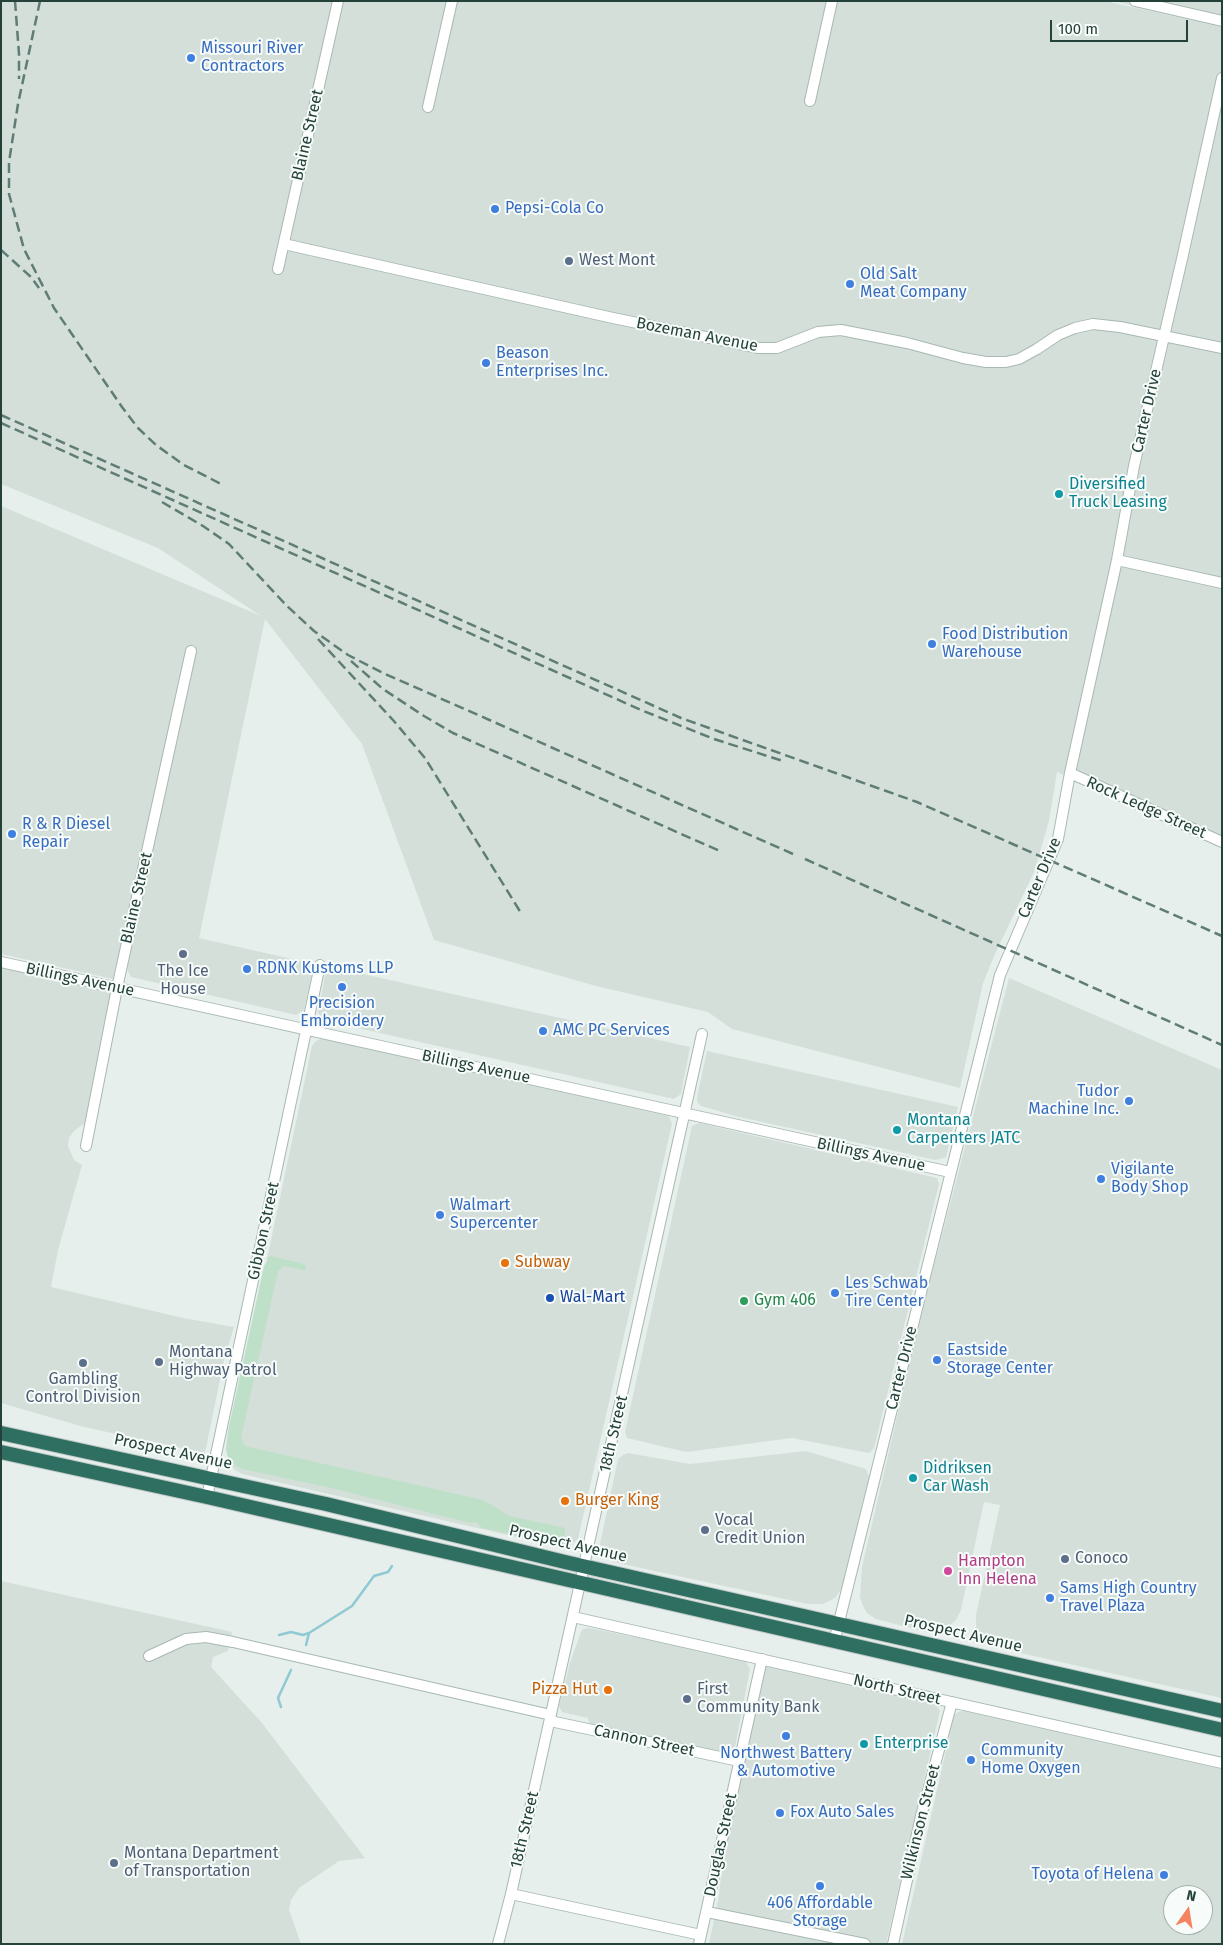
<!DOCTYPE html>
<style>
body{margin:0}
#map{position:relative;width:1223px;height:1945px;overflow:hidden;background:#e6efeb;font-family:"Fira Sans",sans-serif}
canvas{display:block}
.frame{position:absolute;inset:0;border:2px solid #24423a;pointer-events:none}
.north{position:absolute;left:1163px;top:1885px;width:50px;height:50px;box-sizing:border-box;background:#f7fbf9;border:1px solid #a3b1ad;border-radius:50%;rotate:13deg;font-size:14px;font-weight:700;line-height:20px;text-align:center;color:#24423a}
.north::after{content:'';display:block;margin:auto;width:18px;height:22px;background:#f4845f;clip-path:polygon(50% 0,100% 100%,50% 72%,0 100%)}
.scale{position:absolute;left:1050px;top:20px;width:138px;height:22px;box-sizing:border-box;border:2px solid #24423a;border-top:0;padding-left:6px;font-size:15px;line-height:18px;white-space:nowrap;color:#24423a;-webkit-text-stroke:4px #f7fbf9;paint-order:stroke}
</style>
<div id="map">
<canvas width="1223" height="1945"></canvas>
<div class="frame"></div>
<div class="north">N</div>
<div class="scale">100 m</div>
</div>
<script>
const context = document.querySelector('canvas').getContext('2d');
context.lineJoin = 'round';
function fill(path, color) {
  context.fillStyle = color;
  context.fill(path, 'evenodd');
}
function toPath(rows) {
  const path = new Path2D();
  for (const r of rows) {
    path.moveTo(r[0], r[1]);
    for (let i = 2; i < r.length; i += 2) path.lineTo(r[i], r[i + 1]);
  }
  return path;
}
function stroke(path, color, width, dash) {
  context.strokeStyle = color;
  context.lineWidth = width;
  context.lineCap = dash ? 'butt' : 'round';
  context.setLineDash(dash || []);
  context.stroke(path);
}
function label(font, color, halo, rows, align = 'center') {
  context.font = font + ' "Fira Sans",sans-serif';
  context.lineWidth = 4;
  context.setLineDash([]);
  context.textBaseline = 'middle';
  context.strokeStyle = halo;
  context.fillStyle = color;
  for (const [text, x, y, turn = 0] of rows) {
    context.save();
    context.translate(x, y);
    context.rotate((+turn || 0) * Math.PI / 180);
    context.textAlign = isNaN(turn) ? turn : align;
    if (halo) context.strokeText(text, 0, 0);
    context.fillText(text, 0, 0);
    context.restore();
  }
}
fill(toPath([
 [1,1,1105,1,1222,27,1222,847,1057,772,1049,821,1034,872,995,954,983,983,960,1088,732,1029,708,1012,596,986,434,940,362,744,265,619,199,938,314,964,304,1010,296,1015,131,977,127,969,137,925,126,921,113,979,1,954,1,506,261,616,158,548,1,484],
 [1113,1,1222,1,1222,25,1201,21],
 [327,966,690,1047,681,1094,674,1099,322,1020,318,1012],
 [1,968,113,992,86,1122,74,1131,69,1138,68,1146,74,1160,82,1165,58,1250,51,1287,183,1318,234,1327,224,1360,205,1453,84,1427,1,1403],
 [1009,978,1222,1070,1222,1698,989,1646,983,1642,976,1630,976,1615,1000,1505,984,1502,961,1610,956,1620,950,1625,941,1632,930,1633,876,1619,867,1613,863,1606,860,1597,862,1567,916,1335],
 [323,1038,669,1116,672,1124,578,1539,570,1545,560,1547,242,1474,235,1470,230,1463,227,1455,228,1444,312,1046,316,1041],
 [707,1051,958,1107,946,1157,936,1160,739,1117,701,1106,697,1102,697,1097],
 [699,1123,937,1178,939,1184,874,1448,869,1453,792,1438,686,1452,627,1438,625,1432,692,1126],
 [806,1451,866,1469,869,1477,842,1588,835,1598,823,1604,808,1604,613,1562,603,1552,600,1544,618,1459,623,1455,628,1453,690,1464],
 [1,1581,232,1632,228,1651,213,1657,211,1667,262,1723,365,1858,339,1861,299,1888,291,1900,289,1910,301,1944,1,1944],
 [589,1628,740,1658,746,1662,750,1669,735,1747,723,1755,590,1726,588,1718,562,1712,559,1706,570,1663,581,1632,583,1629],
 [766,1665,925,1700,935,1704,940,1711,886,1944,709,1944,719,1896,723,1856],
 [968,1710,1222,1769,1222,1944,902,1944,954,1715,958,1712],
 [1173,1895,1203,1895,1203,1925,1173,1925]
]), '#d4dfda');
fill(toPath([
 [270,1256,301,1263,306,1266,306,1269,303,1270,284,1266,278,1271,241,1438,245,1446,483,1500,510,1516,565,1528,565,1542,563,1545,482,1528,476,1522,471,1523,450,1518,331,1488,242,1469,229,1461,226,1449,228,1431,264,1266,268,1260,266,1258]
]), '#bfe0c8');
stroke(toPath([
 [279,1635,291,1632,303,1635,309,1633,352,1606,374,1576,388,1572,392,1566],
 [306,1645,309,1633],
 [281,1707,278,1698,291,1670]
]), '#8ec9d4', 2.5);
const minor = toPath([
 [1135,1,1222,21],
 [810,101,832,1],
 [428,107,452,1],
 [284,244,613,318,759,348,777,348,818,332,841,330,907,343,963,358,986,362,1006,362,1019,359,1037,349,1058,335,1075,328,1093,324,1120,327,1222,348],
 [278,269,338,1],
 [1117,560,1222,583],
 [1070,773,1222,842],
 [1,962,950,1172],
 [86,1146,117,988,191,651],
 [207,1497,320,965],
 [573,1617,1222,1763],
 [834,1642,1000,975,1058,839,1070,773,1117,560,1134,466,1182,259,1222,78],
 [149,1656,186,1639,206,1637,233,1642,551,1715],
 [550,1721,739,1761],
 [511,1894,701,1935],
 [707,1912,865,1944],
 [498,1944,511,1894,702,1034],
 [699,1944,762,1659],
 [893,1944,921,1816,952,1702]
]);
const highway = toPath([
 [1,1433,326,1504,565,1562,1222,1711],
 [1,1452,207,1497,1222,1730]
]);
stroke(minor, '#a8b8b2', 12);
stroke(highway, '#c2cac8', 16);
stroke(minor, '#fff', 10);
stroke(highway, '#2f6f62', 14);
stroke(toPath([
 [15,1,19,54,19,79],
 [40,1,18,104,9,162,9,194,24,249,54,308,122,407,138,428,156,445,184,465,223,485],
 [1,250,31,277,39,288],
 [1,415,681,718,917,802,1222,936],
 [1,423,641,710,714,739,783,761],
 [162,502,203,526,229,544,287,606,314,631,348,655,383,673,793,854],
 [318,639,393,720,425,758,521,913],
 [351,661,383,689,424,716,453,733,722,852],
 [805,859,1222,1045]
]), '#5f7d75', 2.5, [10, 5]);
for (const [x, y, r, color] of [
 [191,58,5,"#3f7fe0"],
 [495,209,5,"#3f7fe0"],
 [569,261,5,"#5c6f8a"],
 [850,284,5,"#3f7fe0"],
 [486,363,5,"#3f7fe0"],
 [1059,494,5,"#0f9aa8"],
 [932,644,5,"#3f7fe0"],
 [12,834,5,"#3f7fe0"],
 [183,954,5,"#5c6f8a"],
 [247,969,5,"#3f7fe0"],
 [342,987,5,"#3f7fe0"],
 [543,1031,5,"#3f7fe0"],
 [1129,1101,5,"#3f7fe0"],
 [897,1130,5,"#0f9aa8"],
 [1101,1179,5,"#3f7fe0"],
 [440,1215,5,"#3f7fe0"],
 [505,1263,5,"#e8710a"],
 [835,1293,5,"#3f7fe0"],
 [550,1298,5,"#1a4fb4"],
 [744,1301,5,"#2e9e5b"],
 [937,1360,5,"#3f7fe0"],
 [159,1362,5,"#5c6f8a"],
 [83,1363,5,"#5c6f8a"],
 [913,1478,5,"#0f9aa8"],
 [565,1501,5,"#e8710a"],
 [705,1530,5,"#5c6f8a"],
 [1065,1559,5,"#5c6f8a"],
 [948,1571,5,"#d1479c"],
 [1050,1598,5,"#3f7fe0"],
 [608,1690,5,"#e8710a"],
 [687,1699,5,"#5c6f8a"],
 [786,1736,5,"#3f7fe0"],
 [864,1744,5,"#0f9aa8"],
 [971,1760,5,"#3f7fe0"],
 [780,1813,5,"#3f7fe0"],
 [114,1863,5,"#5c6f8a"],
 [1164,1875,5,"#3f7fe0"],
 [820,1886,5,"#3f7fe0"]
]) {
  const dot = new Path2D();
  dot.arc(x, y, r, 0, 2 * Math.PI);
  context.fillStyle = color;
  context.fill(dot);
  stroke(dot, '#f7fbf9', 2);
}
label('16px', '#366cbe', '#f7fbf9', [
 ["Missouri River",201,49],
 ["Contractors",201,67],
 ["Pepsi-Cola Co",505,209],
 ["Old Salt",860,275],
 ["Meat Company",860,293],
 ["Beason",496,354],
 ["Enterprises Inc.",496,372],
 ["Food Distribution",942,635],
 ["Warehouse",942,653],
 ["R & R Diesel",22,825],
 ["Repair",22,843],
 ["RDNK Kustoms LLP",257,969],
 ["Precision",342,1004,"center"],
 ["Embroidery",342,1022,"center"],
 ["AMC PC Services",553,1031],
 ["Tudor",1119,1092,"right"],
 ["Machine Inc.",1119,1110,"right"],
 ["Vigilante",1111,1170],
 ["Body Shop",1111,1188],
 ["Walmart",450,1206],
 ["Supercenter",450,1224],
 ["Les Schwab",845,1284],
 ["Tire Center",845,1302],
 ["Eastside",947,1351],
 ["Storage Center",947,1369],
 ["Sams High Country",1060,1589],
 ["Travel Plaza",1060,1607],
 ["Community",981,1751],
 ["Home Oxygen",981,1769],
 ["Northwest Battery",786,1754,"center"],
 ["& Automotive",786,1772,"center"],
 ["Fox Auto Sales",790,1813],
 ["Toyota of Helena",1154,1875,"right"],
 ["406 Affordable",820,1904,"center"],
 ["Storage",820,1922,"center"]
], 'left');
label('16px', '#24423a', '#f7fbf9', [
 ["Blaine Street",308,135,-77],
 ["Bozeman Avenue",697,335,11],
 ["Carter Drive",1147,411,-77],
 ["Rock Ledge Street",1146,808,24],
 ["Carter Drive",1040,878,-67],
 ["Blaine Street",137,898,-77],
 ["Billings Avenue",80,980,12],
 ["Billings Avenue",476,1067,12],
 ["Billings Avenue",871,1155,12],
 ["Gibbon Street",264,1231,-78],
 ["Carter Drive",902,1368,-76],
 ["18th Street",614,1434,-77],
 ["Prospect Avenue",173,1452,12],
 ["Prospect Avenue",568,1544,13],
 ["Prospect Avenue",963,1634,13],
 ["North Street",897,1690,13],
 ["Cannon Street",644,1741,12],
 ["Wilkinson Street",921,1822,-76],
 ["18th Street",525,1830,-77],
 ["Douglas Street",721,1845,-78]
]);
label('16px', '#4e5e75', '#f7fbf9', [
 ["West Mont",579,261],
 ["The Ice",183,972,"center"],
 ["House",183,990,"center"],
 ["Montana",169,1353],
 ["Highway Patrol",169,1371],
 ["Gambling",83,1380,"center"],
 ["Control Division",83,1398,"center"],
 ["Vocal",715,1521],
 ["Credit Union",715,1539],
 ["Conoco",1075,1559],
 ["First",697,1690],
 ["Community Bank",697,1708],
 ["Montana Department",124,1854],
 ["of Transportation",124,1872]
], 'left');
label('16px', '#0d838f', '#f7fbf9', [
 ["Diversified",1069,485],
 ["Truck Leasing",1069,503],
 ["Montana",907,1121],
 ["Carpenters JATC",907,1139],
 ["Didriksen",923,1469],
 ["Car Wash",923,1487],
 ["Enterprise",874,1744]
], 'left');
label('16px', '#c56008', '#f7fbf9', [
 ["Subway",515,1263],
 ["Burger King",575,1501],
 ["Pizza Hut",598,1690,"right"]
], 'left');
label('16px', '#164399', '#f7fbf9', [
 ["Wal-Mart",560,1298]
], 'left');
label('16px', '#27864d', '#f7fbf9', [
 ["Gym 406",754,1301]
], 'left');
label('16px', '#b23c85', '#f7fbf9', [
 ["Hampton",958,1562],
 ["Inn Helena",958,1580]
], 'left');
</script>
